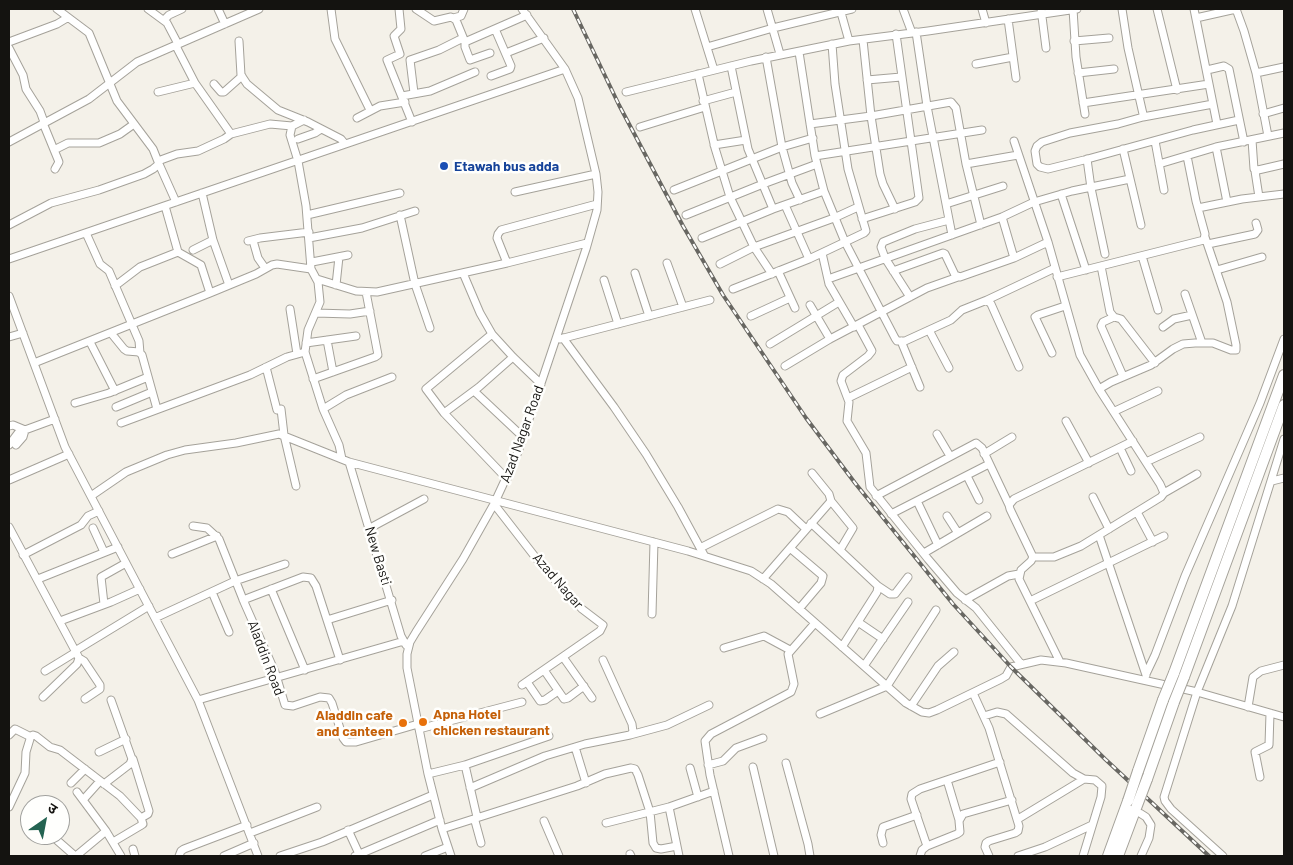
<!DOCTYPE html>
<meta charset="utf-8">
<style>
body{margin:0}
#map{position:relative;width:1293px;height:865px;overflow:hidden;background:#f4f1e9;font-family:Barlow,"Noto Sans Devanagari",sans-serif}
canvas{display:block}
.frame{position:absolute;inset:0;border:10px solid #141310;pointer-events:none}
.north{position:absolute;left:20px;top:795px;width:50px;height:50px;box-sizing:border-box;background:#fffffd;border:1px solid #a1a19e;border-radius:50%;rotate:33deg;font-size:14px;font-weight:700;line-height:20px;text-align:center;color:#141310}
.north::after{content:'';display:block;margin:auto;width:18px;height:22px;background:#246351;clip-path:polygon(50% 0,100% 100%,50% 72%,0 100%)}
</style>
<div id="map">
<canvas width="1293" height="865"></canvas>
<div class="frame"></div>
<div class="north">उ</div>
</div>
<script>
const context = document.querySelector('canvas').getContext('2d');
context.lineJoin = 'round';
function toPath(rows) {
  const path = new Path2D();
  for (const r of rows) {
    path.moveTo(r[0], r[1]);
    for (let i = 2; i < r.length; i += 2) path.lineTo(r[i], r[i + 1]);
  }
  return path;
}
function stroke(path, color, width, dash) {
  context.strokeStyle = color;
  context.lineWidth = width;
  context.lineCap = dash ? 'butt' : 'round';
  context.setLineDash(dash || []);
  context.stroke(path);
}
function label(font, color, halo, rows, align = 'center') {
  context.font = font + ' Barlow,sans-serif';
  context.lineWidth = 5;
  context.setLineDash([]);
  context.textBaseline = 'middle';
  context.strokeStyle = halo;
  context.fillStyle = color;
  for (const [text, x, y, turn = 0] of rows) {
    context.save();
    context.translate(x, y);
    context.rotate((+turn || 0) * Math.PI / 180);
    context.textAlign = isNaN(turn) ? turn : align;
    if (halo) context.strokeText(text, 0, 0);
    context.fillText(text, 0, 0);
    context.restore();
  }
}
const minor = toPath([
 [148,9,167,23,178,44,177,48,195,83,231,134,270,124,292,126],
 [218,9,225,24],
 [331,9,335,39,370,110],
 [399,9,401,29,394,36,400,54,387,60,412,122],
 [416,9,434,21,451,17,456,20,465,42,465,47,470,60,490,53],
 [695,9,714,70],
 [767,9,780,54],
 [840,9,849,41],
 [903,9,912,33],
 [982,9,986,23],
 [1041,9,1046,48],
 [1073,9,1076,57,1085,114],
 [1122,9,1128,48,1143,114,1143,117,1118,124,1070,133,1042,142,1037,146,1035,151,1037,164,1040,167,1048,169,1084,160,1193,130,1239,120],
 [1157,9,1177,90],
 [1194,9,1217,124],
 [1236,9,1244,31,1256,73,1268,136],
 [453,18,461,16,464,9],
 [1196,18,1236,9],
 [1008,19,1016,78],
 [164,20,169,15,182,9],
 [916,32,927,106,952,235],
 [863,40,871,116,880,174,883,184,895,209],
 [239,41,241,75,247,84,278,110,308,122,341,139,345,144],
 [1074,41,1109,38],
 [9,42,57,24,67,18],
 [465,42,527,15],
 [707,47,773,28,852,9],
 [9,48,23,75,26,89,40,111,44,122],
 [799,52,815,156,824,191,845,242,895,338,897,341,905,341,951,320,962,310,987,300,991,304,1019,367],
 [506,53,544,38],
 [766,57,782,147,792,183,800,200],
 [976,64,1013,57],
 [731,66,748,149,773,209],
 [1207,70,1224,66,1229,69,1244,142],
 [1078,73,1114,69],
 [1256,73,1284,67],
 [698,74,715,148,730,197,754,247,772,274],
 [491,76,510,69,511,66,495,29],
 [867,80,901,77],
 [214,84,221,92,224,92,242,76],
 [158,92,195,83],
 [626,92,751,61,849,41,928,31,1077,9],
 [414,93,410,60,439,50,463,38],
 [402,96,430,91,475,72],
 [703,101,736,92],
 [1083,103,1209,84],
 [1263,114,1284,108],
 [1143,117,1213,104],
 [357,118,380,106,405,102],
 [304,120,292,126,290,135,298,161,306,206,311,269,318,282,320,302,308,330,305,352,323,409,339,445,342,459],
 [43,123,59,162,55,169],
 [810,124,871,116,951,102,956,108,966,164,981,225],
 [640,127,705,107],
 [298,139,315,133,321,129],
 [1252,140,1254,169,1258,170,1284,164],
 [1014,141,1048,242,1080,355,1099,389,1160,484,1164,493,1161,497,1081,546,1054,557,1033,557],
 [1155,141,1164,190],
 [9,142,89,99,137,62,259,9],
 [714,145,746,140],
 [1216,147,1227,202],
 [1123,149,1141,225],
 [54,150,68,143,99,143,120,134,134,124],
 [815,156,982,130],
 [1087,159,1091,188,1105,254],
 [158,161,177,154,198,151,224,139,231,134],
 [159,164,176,202],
 [966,164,1018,155],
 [1159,164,1216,147,1284,133],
 [1255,171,1259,197],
 [674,190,782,147,813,138],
 [515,192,596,174],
 [1061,194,1086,270],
 [946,204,1003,186],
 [785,205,809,259],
 [165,206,178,252,201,265,210,293],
 [1198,208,1242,199,1284,194],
 [307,215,400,193],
 [400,215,415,284,430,328],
 [686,215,763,184,817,164],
 [1002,217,1014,258],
 [862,219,915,202,919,198,896,34],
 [9,225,51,203,99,190,144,174,153,169,159,164,153,149,117,101,89,33,57,9],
 [86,233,100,264,109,271,139,341,140,353],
 [309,238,362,228,415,211],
 [702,238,773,209,824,191],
 [213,240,229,285],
 [248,241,260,238,309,232],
 [254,244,258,258,265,268],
 [1208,244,1255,234,1258,230,1256,223],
 [193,250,213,240,202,193],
 [822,253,829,284,854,327],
 [1142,256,1158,310],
 [9,259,565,69],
 [312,262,348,255],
 [507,263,497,238,498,234,501,230,597,204],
 [667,263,683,307],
 [720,264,754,247,834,218,858,207],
 [1101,266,1110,312,1114,317,1121,319,1155,363],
 [1217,270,1262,257],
 [778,271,795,308],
 [893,271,943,253,945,254,955,275,960,277,1014,258,1048,242],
 [463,273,480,313,492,334,513,357,541,384],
 [635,273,649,316],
 [1057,277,1204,240,1205,234,1196,201,1187,156],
 [317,279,356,291,377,292,507,263,587,243],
 [828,279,1002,217,1034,202,1072,191,1130,179],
 [604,280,618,324],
 [336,285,339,257],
 [115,286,140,267,178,252],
 [733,289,809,259,864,233,866,231,848,169,835,84,832,44],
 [1185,294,1202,343],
 [9,296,65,447,198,700,258,856],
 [910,297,885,258,881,247,883,242,915,229,949,220],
 [987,300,1055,268],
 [810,305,830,339],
 [290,309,297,354],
 [316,313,350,314,370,311],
 [751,316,790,298],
 [1114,317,1103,322,1101,326,1123,376],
 [858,325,872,351,868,356,843,375,841,381,849,402,847,421,866,453,870,487,928,559,957,593,976,608,1021,664],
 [1163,327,1174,319,1192,315],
 [929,330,949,368],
 [111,333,124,349,127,351,139,352,142,355,157,409],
 [492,334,426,389,444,413,507,479],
 [9,337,23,333],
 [563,338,614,407,646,454,678,507,704,555],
 [560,339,710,300],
 [327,340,333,372],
 [901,341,920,387],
 [90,342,115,391],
 [306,343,356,336],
 [770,344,839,302],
 [1052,353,1035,317,1038,315,1065,306],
 [34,363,210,293,256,274,272,265,277,264,311,269],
 [785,366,830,339,927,288,958,277],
 [266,367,277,410],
 [313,379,375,357,378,355,366,292],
 [1099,389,1111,382,1151,365,1173,349,1183,344,1195,343,1213,343,1231,350,1236,350,1236,345,1227,302,1205,237],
 [474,391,523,437],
 [848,398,912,367],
 [75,403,109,393,148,377],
 [116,407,152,392],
 [281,409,284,435,296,486],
 [323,409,346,395,392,377],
 [1115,411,1158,391],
 [444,413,479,387,513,357],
 [1066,421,1089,463],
 [121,423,250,375,287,357,305,352],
 [9,426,13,425,25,430,55,419],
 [937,434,950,456],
 [9,445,21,429],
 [16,445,23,437,25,430],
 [1120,448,1131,471],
 [984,454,1012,437],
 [349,462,401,636,406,645],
 [1146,462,1200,437],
 [967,476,979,500],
 [9,480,69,454],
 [1272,481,1284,478],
 [1164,493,1197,474],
 [91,496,126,472,167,455,185,450,236,443,279,434,349,462,688,551,751,571,771,584,906,703,922,712,929,713,937,710,1001,679,1006,676,1011,667,1041,660,1066,663,1197,692,1284,717],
 [876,496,976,443,982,448,1009,505],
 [1093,497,1109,529],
 [831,501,853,528,840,550],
 [917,501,938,545],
 [494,504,543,567,582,609,603,625,600,631,522,685],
 [1137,512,1153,542],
 [891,514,989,464],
 [947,516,958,533],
 [811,523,878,586,877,592,842,647],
 [193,526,207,528,219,539,244,602,275,672,285,705,293,706,320,697,329,698,332,703,343,738,346,742,356,742,418,724],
 [9,527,79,658,77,664,43,697],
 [93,528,104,552],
 [370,528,424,499],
 [1099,535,1146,675],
 [700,548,778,509,788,512,806,529],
 [790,548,823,576,821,583,799,609],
 [924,553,987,516],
 [172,554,217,536],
 [23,555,81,525,88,516,99,511],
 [38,579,118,547],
 [763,579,831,501,829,494,812,473],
 [878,586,890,594,895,594,908,577],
 [271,589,305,670],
 [212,592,229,632],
 [243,600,303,577,311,578,316,586,340,660],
 [965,600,1008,576,1019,574],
 [1030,601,1164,536],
 [104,604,101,577,126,563],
 [652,614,654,542],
 [155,618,235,581,285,564],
 [327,620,392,600],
 [60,621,111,602,140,589],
 [858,622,883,639],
 [724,648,764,636,790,650],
 [75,651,149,606],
 [563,657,592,698],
 [79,658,84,661,100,685,100,689,85,699],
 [1060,662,1019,579,1021,570,1031,561,1033,557,1010,509,1009,505,1014,499,1133,441],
 [864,666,908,602],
 [544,670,564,699,568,698,584,686],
 [45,671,76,652],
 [1146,674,1155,655,1185,576,1260,403,1284,339],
 [527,682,540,701,545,700,558,691],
 [973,693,989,728,1019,826,1018,831,1015,833,989,841,986,843,985,847,989,856],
 [198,700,404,641],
 [911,706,938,666,954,652],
 [1248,707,1253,677,1261,671,1284,665],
 [820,714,887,686,936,610],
 [984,716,997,712,1006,714,1073,773,1084,779,1095,780,1102,786,1101,797,1083,856],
 [419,729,522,702],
 [9,735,15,729,29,736,30,739,26,752,25,773,9,807],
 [630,735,667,725,709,705],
 [30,737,33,735,36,736,50,747,60,750,120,796,141,818,143,824,140,826,113,842],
 [575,747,586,783],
 [99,752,126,739],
 [133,759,149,811,148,814,141,818],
 [786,763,808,844,810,856],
 [465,765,477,817,475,821,481,843],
 [708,765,723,761,736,748,763,738],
 [753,767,774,856],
 [690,768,698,797],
 [428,774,465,765,549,736],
 [1260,777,1255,752,1269,745,1270,713],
 [947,780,959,820],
 [71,783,85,769],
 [104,784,130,764,132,759,111,700],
 [470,788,545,756,585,744,630,735,633,732,632,724,603,660],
 [77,792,106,831,121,856],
 [83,800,100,781],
 [669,807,679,856],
 [1135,810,1146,817,1151,825,1149,838,1141,856],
 [1018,819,1084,779],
 [544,821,559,856],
 [606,823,669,807,714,791],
 [442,829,577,786,605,774,631,768,635,769,638,775,650,812,653,843,656,848,661,849,677,846],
 [348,830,360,856],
 [250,833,317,807],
 [51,835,75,856],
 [883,843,881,835,883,827,917,815],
 [927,846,911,799,912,794,920,789,1000,762],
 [133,849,135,856],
 [630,854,631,856],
 [76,856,106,831],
 [179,856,181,851,184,849,247,825],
 [224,856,254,843],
 [280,856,322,842,433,795],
 [355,856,440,820],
 [425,856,448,847],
 [451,856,442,829,428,774,407,668,407,654,410,642,416,632,463,559,494,504,518,452,586,249,597,210,598,192,596,174,578,98,565,69,522,9],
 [729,856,710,775,705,741,711,734,791,692,794,684,788,654,815,623],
 [920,856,922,850,927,846,957,834,960,832,959,821,963,814,1012,800],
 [1018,856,1045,847,1092,825],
 [1223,856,1171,809,1165,801,1164,797,1197,692,1232,606,1284,439]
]);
const highway = toPath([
 [1174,673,1284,375],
 [1184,677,1284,405],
 [1138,771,1163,700],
 [1147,779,1174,702],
 [1108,856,1128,801],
 [1118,856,1136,808]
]);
stroke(minor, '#a5a29a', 9);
stroke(highway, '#a5a29a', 12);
stroke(minor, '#fff', 7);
stroke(highway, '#fff', 10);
const rail = toPath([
 [573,9,619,105,683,226,723,295,806,418,855,483,953,604,1011,667,1105,759,1209,856]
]);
stroke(rail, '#686762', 4);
stroke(rail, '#fffffd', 2, [5.5]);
const highwayBridge = toPath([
 [1163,700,1174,673],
 [1174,702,1184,677],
 [1128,801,1138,771],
 [1136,808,1147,779]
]);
stroke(highwayBridge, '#a5a29a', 12, []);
stroke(highwayBridge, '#fff', 10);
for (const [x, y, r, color] of [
 [444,166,5,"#1a4fb4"],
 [423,722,5,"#e8710a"],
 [403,723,5,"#e8710a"]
]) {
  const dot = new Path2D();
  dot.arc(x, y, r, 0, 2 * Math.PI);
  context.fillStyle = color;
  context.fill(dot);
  stroke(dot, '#fffffd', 2);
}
label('bold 14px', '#164399', '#fffffd', [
 ["Etawah bus adda",454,166]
], 'left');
label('14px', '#141310', '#fffffd', [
 ["Azad Nagar Road",522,434,-70],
 ["New Basti",378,556,73],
 ["Azad Nagar",558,581,49],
 ["Aladdin Road",266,658,69]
]);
label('bold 14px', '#c56008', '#fffffd', [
 ["Apna Hotel",433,714],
 ["chicken restaurant",433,730],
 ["Aladdin cafe",393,715,"right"],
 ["and canteen",393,731,"right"]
], 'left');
</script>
